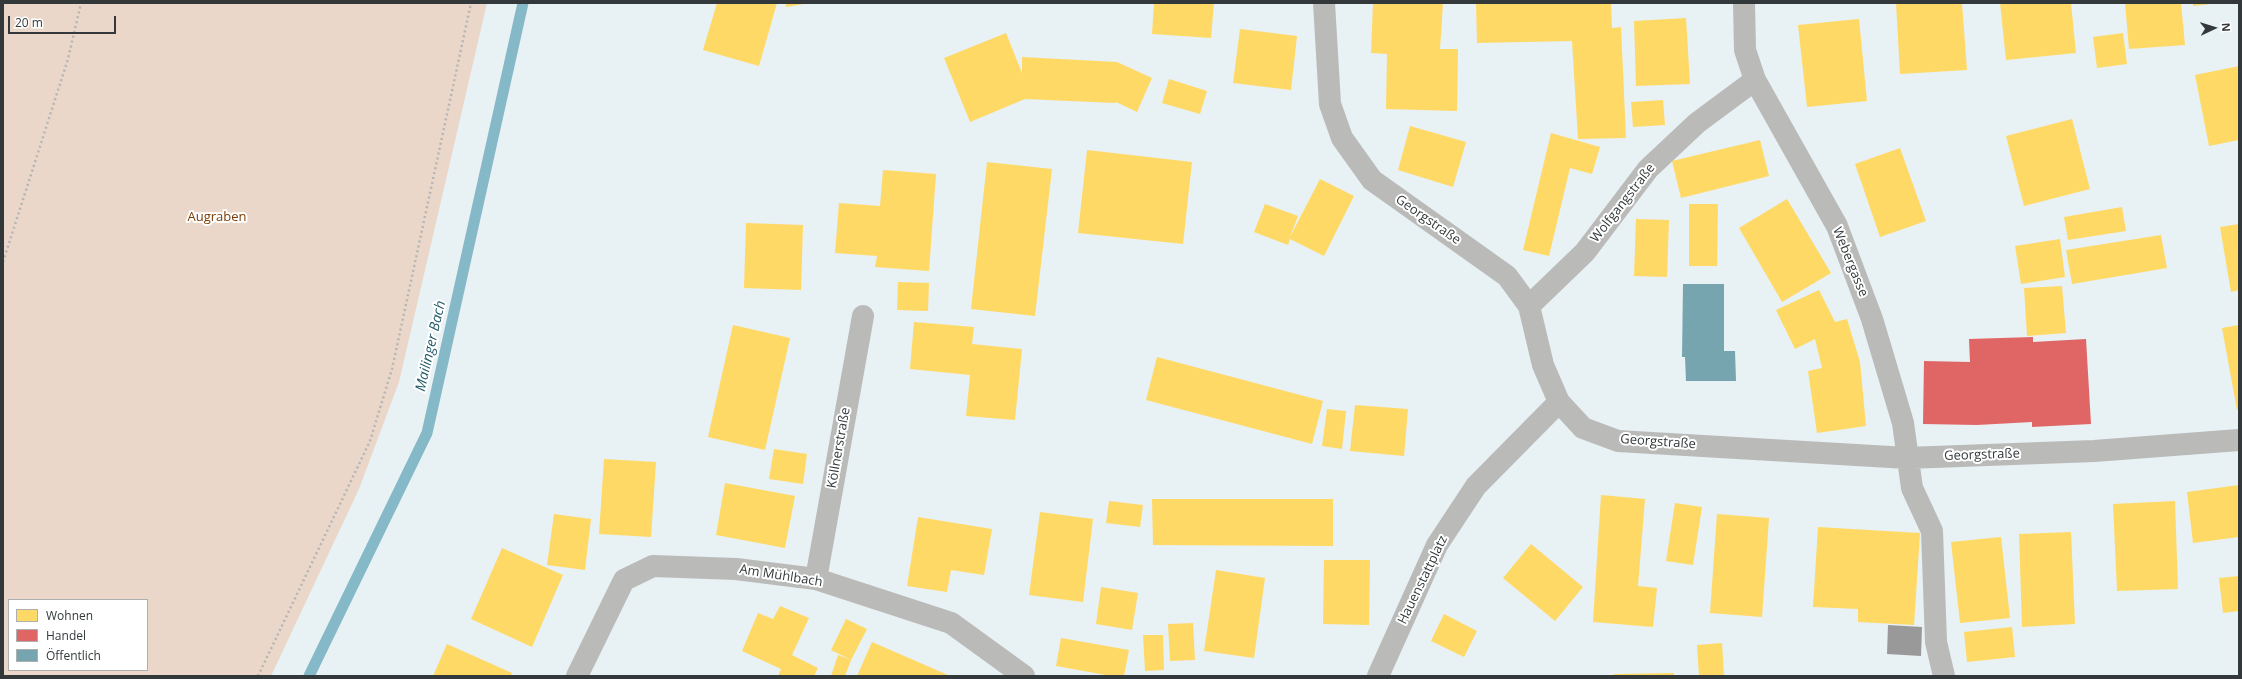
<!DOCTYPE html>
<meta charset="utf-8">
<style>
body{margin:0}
#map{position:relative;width:2242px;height:679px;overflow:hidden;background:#e8f1f4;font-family:"Open Sans",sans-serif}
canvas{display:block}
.frame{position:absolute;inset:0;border:4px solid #33393b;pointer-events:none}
.legend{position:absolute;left:8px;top:599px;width:140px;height:72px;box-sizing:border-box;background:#fff;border:1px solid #adb0b1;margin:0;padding:5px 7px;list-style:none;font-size:12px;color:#33393b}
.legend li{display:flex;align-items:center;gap:8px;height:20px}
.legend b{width:20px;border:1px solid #adb0b1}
.north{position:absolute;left:2194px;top:8px;width:40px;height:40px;-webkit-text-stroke:3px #fff;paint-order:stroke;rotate:86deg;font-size:11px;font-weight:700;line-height:16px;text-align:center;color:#33393b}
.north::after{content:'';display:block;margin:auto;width:14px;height:18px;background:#33393b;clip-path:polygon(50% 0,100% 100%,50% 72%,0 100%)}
.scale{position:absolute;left:8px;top:16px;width:108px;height:18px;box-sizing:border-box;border:2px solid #33393b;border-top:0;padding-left:5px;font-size:12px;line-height:14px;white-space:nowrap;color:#33393b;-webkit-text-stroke:3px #fff;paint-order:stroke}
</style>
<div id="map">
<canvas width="2242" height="679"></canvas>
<div class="frame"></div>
<ul class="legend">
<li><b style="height:11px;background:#ffd966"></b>Wohnen</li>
<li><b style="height:11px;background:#e06666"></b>Handel</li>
<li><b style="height:11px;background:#76a5af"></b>Öffentlich</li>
</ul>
<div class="north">N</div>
<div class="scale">20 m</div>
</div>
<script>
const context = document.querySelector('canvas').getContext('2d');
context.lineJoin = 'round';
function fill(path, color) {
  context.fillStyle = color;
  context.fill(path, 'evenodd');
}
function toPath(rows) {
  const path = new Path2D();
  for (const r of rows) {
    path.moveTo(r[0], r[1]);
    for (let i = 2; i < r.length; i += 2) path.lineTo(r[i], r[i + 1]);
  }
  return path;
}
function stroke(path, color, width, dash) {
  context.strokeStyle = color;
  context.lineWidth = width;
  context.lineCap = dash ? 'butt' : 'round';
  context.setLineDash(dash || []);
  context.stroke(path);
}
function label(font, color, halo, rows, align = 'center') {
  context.font = font + ' "Open Sans",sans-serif';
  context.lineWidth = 4;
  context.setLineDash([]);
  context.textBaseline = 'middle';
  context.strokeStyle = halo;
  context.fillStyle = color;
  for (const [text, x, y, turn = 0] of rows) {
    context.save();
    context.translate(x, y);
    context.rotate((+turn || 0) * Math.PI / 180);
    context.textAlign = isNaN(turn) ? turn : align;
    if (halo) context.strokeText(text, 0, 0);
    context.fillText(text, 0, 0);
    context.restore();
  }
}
fill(toPath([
 [3,3,487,3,399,382,359,489,271,676,3,676],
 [9,600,147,600,147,670,9,670]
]), '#ead7c9');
fill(toPath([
 [717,3,777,3,759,66,703,50],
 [786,3,804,3,804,4,786,7],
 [1154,3,1214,3,1211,38,1152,34],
 [1373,3,1443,3,1440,49,1458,49,1457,111,1386,109,1387,54,1371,53],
 [1476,3,1611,3,1612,28,1621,27,1626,138,1578,139,1572,41,1477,43],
 [1896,3,1962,3,1967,70,1900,74],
 [2000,3,2071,3,2076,53,2006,60],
 [2125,3,2181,3,2185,45,2129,49],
 [2193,3,2211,3,2211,4,2193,6],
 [1686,18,1690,84,1636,86,1634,21],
 [1859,19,1867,101,1807,107,1798,25],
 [1240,29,1297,36,1291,90,1233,83],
 [1006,33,1022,73,1022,57,1117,62,1152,78,1137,112,1116,102,1115,103,1025,99,970,122,944,58],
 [2123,33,2127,64,2097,68,2093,37],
 [2239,66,2239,140,2209,146,2195,75],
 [1169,79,1207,91,1200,114,1162,103],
 [1663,100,1665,125,1633,127,1631,102],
 [2072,119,2090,189,2024,206,2006,136],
 [1410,126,1466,142,1453,187,1398,170],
 [1551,133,1600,147,1592,174,1570,168,1549,256,1523,250],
 [1760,140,1769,176,1681,198,1672,161],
 [1900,148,1926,221,1880,237,1855,164],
 [1087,150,1192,162,1183,244,1078,233],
 [987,162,1052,169,1035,316,971,309],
 [883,170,936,174,929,271,875,267,877,256,835,253,839,203,880,206],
 [1320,179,1354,196,1324,256,1290,239,1288,245,1254,232,1265,204,1298,216,1290,237],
 [1787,199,1831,273,1782,302,1739,228],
 [1689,204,1718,204,1717,266,1689,266],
 [2122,207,2126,231,2068,240,2064,217],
 [1636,219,1669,220,1667,277,1634,276],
 [746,223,803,225,801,290,744,288],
 [2239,224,2239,290,2231,292,2220,227],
 [2161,235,2167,268,2072,284,2066,250],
 [2060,239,2065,277,2021,284,2015,246],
 [898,282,929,283,928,311,897,310],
 [2062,286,2066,333,2027,336,2024,288],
 [1819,290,1835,322,1847,319,1860,362,1866,426,1817,433,1808,371,1822,368,1815,339,1795,349,1776,310],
 [914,322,974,327,972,344,1022,349,1015,420,966,416,970,375,910,369],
 [733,325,790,338,765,450,708,437],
 [2239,325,2239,409,2237,410,2222,328],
 [1157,357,1323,401,1312,444,1146,400],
 [1355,405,1408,409,1404,456,1350,451],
 [1327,409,1346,411,1342,449,1322,446],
 [774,449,807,454,803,484,769,479],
 [604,459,656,462,651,537,599,534],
 [725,483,795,496,785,548,716,535],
 [2239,485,2239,537,2193,543,2187,492],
 [1601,495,1645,499,1638,586,1657,588,1653,627,1593,622],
 [1152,499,1333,499,1333,546,1153,545],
 [1109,501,1143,505,1140,527,1106,523],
 [2175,501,2178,589,2117,591,2113,504],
 [1675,503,1702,507,1693,565,1666,561],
 [1040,512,1093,519,1083,602,1029,595],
 [554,514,591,519,585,570,547,565],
 [1717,514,1769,518,1762,617,1710,613],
 [918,517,992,529,984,575,951,570,947,592,907,586],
 [1818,527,1920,533,1914,625,1858,622,1858,609,1813,607],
 [2071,532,2075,624,2022,627,2019,534],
 [2001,537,2010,618,1960,623,1951,542],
 [1531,544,1583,587,1555,621,1503,578],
 [502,548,563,575,532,647,471,619],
 [1324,560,1370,560,1369,625,1323,624],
 [1216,570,1265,578,1254,658,1204,651],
 [2239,576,2239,611,2223,613,2219,578],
 [1101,587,1138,593,1132,630,1096,624],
 [780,606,809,618,792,655,818,668,814,676,778,676,781,669,742,651,758,613,773,619],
 [1444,614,1477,631,1464,657,1431,641],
 [846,619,867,629,851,660,831,650],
 [1193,623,1195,660,1170,661,1168,624],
 [2012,627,2015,657,1967,662,1964,632],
 [1143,635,1163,635,1164,670,1145,671],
 [1061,638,1129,650,1124,676,1111,676,1056,666],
 [872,642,948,675,948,676,857,676],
 [1722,643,1724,676,1699,676,1697,645],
 [447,644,512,673,511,676,433,676],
 [838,655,851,660,845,676,831,676],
 [1674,673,1674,676,1614,676,1614,674]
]), '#ffd966');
fill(toPath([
 [2033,337,2033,342,2086,339,2091,424,2032,427,2032,422,1977,425,1923,424,1924,361,1970,362,1969,339]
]), '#e06666');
fill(toPath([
 [1683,284,1724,284,1724,351,1735,351,1736,381,1686,381,1685,357,1682,357]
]), '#76a5af');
fill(toPath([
 [1888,625,1922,627,1921,656,1887,654]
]), '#999');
stroke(toPath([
 [309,676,427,433,523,3]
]), '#86b9c7', 11);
stroke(toPath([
 [3,262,68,59,81,3],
 [258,676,370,441,392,369,471,3]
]), '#b3b6b6', 2.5, [2, 3]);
stroke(toPath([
 [1324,3,1330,104,1342,138,1372,180,1507,276,1529,306,1543,365,1559,402,1583,428,1618,441,1907,458,2094,451,2239,440],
 [1755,80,1837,226,1872,319,1903,423,1912,488,1932,531,1936,642,1944,676],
 [1529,306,1585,252,1648,169,1697,123,1755,80,1745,50,1744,3],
 [816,579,863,316],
 [577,676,624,580,653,566,736,569,816,579,951,623,1024,676],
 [1378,676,1437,545,1476,486,1559,402]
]), '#babab9', 22);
label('13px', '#33393b', '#fff', [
 ["Wolfgangstraße",1623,203,-52],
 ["Georgstraße",1428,220,35],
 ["Webergasse",1850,262,68],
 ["Georgstraße",1658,442,4],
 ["Köllnerstraße",839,448,-80],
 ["Georgstraße",1982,455,-2],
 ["Am Mühlbach",781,576,9],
 ["Hauenstattplatz",1423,580,-64]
]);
label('13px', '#7a3c03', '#fff', [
 ["Augraben",217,217]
]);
label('italic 14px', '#205a68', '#fff', [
 ["Mailinger Bach",431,346,-77]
]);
</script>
